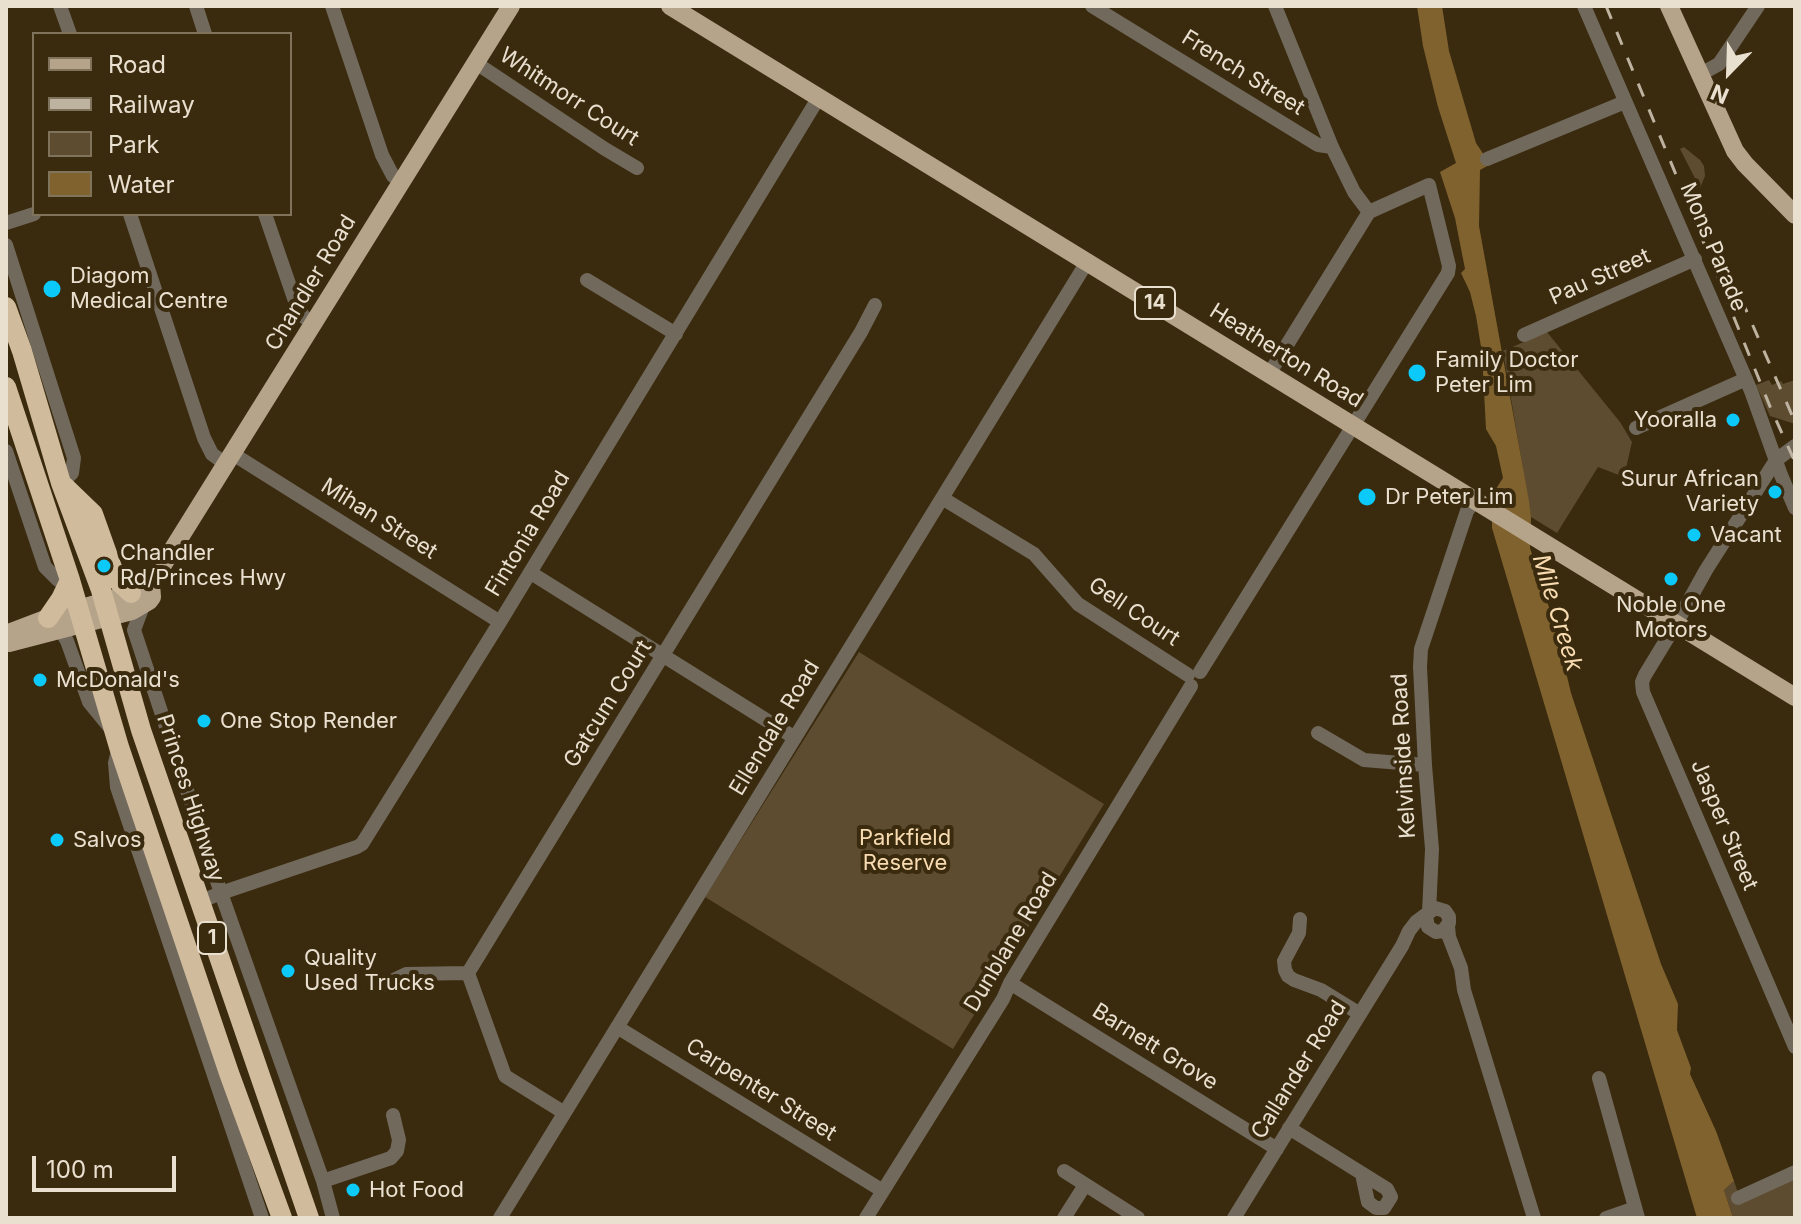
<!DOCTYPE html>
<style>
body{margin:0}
#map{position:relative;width:1801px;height:1224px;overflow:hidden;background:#3a2a0e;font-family:Inter,sans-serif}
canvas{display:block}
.frame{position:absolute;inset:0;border:8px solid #eae0d0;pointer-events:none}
.legend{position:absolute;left:32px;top:32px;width:260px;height:184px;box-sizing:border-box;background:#3a2a0e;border:2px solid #80735c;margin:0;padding:10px 14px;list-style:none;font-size:24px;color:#eae0d0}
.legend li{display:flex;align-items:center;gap:16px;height:40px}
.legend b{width:40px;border:2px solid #80735c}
.north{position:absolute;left:1689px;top:32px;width:80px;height:80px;-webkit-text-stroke:6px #3a2a0e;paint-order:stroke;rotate:203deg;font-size:22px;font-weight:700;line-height:32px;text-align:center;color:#eae0d0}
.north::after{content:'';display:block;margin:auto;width:28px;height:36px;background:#eae0d0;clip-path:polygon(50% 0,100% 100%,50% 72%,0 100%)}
.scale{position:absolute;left:32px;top:1156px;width:144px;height:36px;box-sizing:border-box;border:4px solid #eae0d0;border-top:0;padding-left:10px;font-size:24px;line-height:28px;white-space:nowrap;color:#eae0d0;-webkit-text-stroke:6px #3a2a0e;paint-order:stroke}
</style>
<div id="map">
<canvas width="1801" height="1224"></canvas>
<div class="frame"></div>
<ul class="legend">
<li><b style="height:10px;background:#b5a48a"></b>Road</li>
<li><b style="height:10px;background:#beb3a0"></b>Railway</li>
<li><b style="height:22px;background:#5d4c30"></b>Park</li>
<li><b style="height:22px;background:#80622f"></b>Water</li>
</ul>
<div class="north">N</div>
<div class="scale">100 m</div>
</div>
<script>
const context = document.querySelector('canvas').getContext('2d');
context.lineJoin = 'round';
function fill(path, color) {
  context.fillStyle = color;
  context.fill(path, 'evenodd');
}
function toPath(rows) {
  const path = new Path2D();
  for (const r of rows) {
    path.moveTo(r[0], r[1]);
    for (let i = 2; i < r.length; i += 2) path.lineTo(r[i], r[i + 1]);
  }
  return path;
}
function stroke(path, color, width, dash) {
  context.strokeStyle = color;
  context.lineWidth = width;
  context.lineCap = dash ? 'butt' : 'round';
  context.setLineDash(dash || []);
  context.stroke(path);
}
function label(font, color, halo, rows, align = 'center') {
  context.font = font + ' Inter,sans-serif';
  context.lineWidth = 8;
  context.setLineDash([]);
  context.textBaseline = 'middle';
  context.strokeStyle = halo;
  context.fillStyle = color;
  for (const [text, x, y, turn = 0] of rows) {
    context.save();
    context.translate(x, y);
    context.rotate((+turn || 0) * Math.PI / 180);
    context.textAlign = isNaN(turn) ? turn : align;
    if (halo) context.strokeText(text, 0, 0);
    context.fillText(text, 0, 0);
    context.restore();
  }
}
fill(toPath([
 [1684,147,1700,160,1704,166,1705,176,1700,188,1680,149],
 [1547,332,1620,422,1632,442,1624,477,1598,467,1557,533,1531,517,1503,351],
 [1769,380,1772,385,1781,381,1783,384,1795,380,1795,424,1770,416,1756,385],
 [859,652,1104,804,953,1049,705,897],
 [1795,1174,1795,1218,1733,1218,1724,1190,1734,1181,1738,1193]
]), '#5d4c30');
fill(toPath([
 [1417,6,1442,6,1449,51,1476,143,1484,155,1489,165,1480,170,1479,226,1529,501,1531,517,1530,548,1555,626,1571,693,1661,964,1678,1004,1677,1030,1691,1068,1690,1074,1716,1131,1734,1181,1724,1190,1733,1218,1697,1218,1492,528,1492,495,1503,478,1496,446,1486,429,1482,353,1476,316,1470,292,1461,273,1465,269,1455,218,1440,172,1456,163,1438,107,1423,46]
]), '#80622f');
stroke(toPath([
 [60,6,70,34],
 [196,6,205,34],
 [332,6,382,155,393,176,401,181],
 [1092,6,1318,145,1332,147],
 [1275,6,1332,147,1354,192,1369,212],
 [1584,6,1751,391,1781,475,1795,508],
 [476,63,605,149,637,168],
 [1699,75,1719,64,1758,6],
 [1487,159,1625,102],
 [130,214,204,438,212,454,227,465],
 [265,214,297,307,304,317,315,324],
 [6,223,34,214],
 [6,245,74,458,72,473,61,483],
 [587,280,676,334],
 [1524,335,1695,259],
 [1636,428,1746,379],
 [1795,446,1776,460,1706,570,1676,624,1645,675,1642,682,1643,692,1795,1047],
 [6,451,45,567,58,580,70,580],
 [233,454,500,622],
 [942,498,1034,554,1078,604,1188,675],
 [531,573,795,738],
 [143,606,134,630,138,642,221,893,323,1181,333,1218],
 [60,629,67,641,89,702,112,730],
 [1200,672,1448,273,1449,266,1429,185,1369,212,1269,374],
 [1318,733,1364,760,1425,765],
 [119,747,115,763,117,787,262,1218],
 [199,902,221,893,357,847,362,844,500,622,819,97],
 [1429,912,1432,849,1425,765,1420,667,1421,649,1467,511,1475,499],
 [1300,919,1299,933,1284,961,1285,970,1288,976,1294,980,1321,990,1360,1014],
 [1448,926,1449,937,1461,968,1464,990,1534,1218],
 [1010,983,1277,1149],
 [383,985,406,974,468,973],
 [617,1027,883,1191],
 [1599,1078,1638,1218],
 [563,1112,505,1076,468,973,861,332,875,305],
 [1289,1128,1387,1189,1391,1197,1384,1208,1376,1208,1368,1202,1362,1174],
 [1064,1171,1138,1218],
 [323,1181,391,1158,397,1151,399,1140,393,1115],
 [1738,1198,1795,1172],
 [500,1218,1087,262],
 [866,1218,1003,999,1010,983,1191,686],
 [1064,1218,1085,1185],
 [1234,1218,1402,946,1409,931,1416,922,1435,908,1445,911,1449,917,1449,923,1443,931,1436,932,1428,927,1426,916],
 [1606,1218,1635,1208]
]), '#71695c', 14);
stroke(toPath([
 [670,6,1795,697],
 [1669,6,1735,151,1745,164,1795,215],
 [6,634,48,618,115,598,151,584,511,6],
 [9,643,132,611,149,601,152,597,151,584]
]), '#b5a48a', 18);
stroke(toPath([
 [6,307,22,351,61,483,101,590,141,730,309,1218],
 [6,387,70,580,119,747,229,1073,282,1218],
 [64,486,93,514,114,573,118,581,131,593],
 [48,618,61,599,70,580]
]), '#d0bb9c', 20);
stroke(toPath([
 [1606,6,1684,194,1771,409,1795,462],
 [1719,248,1795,422]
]), '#beb3a0', 3, [14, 14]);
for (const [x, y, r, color] of [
 [52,289,10,"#0bcafa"],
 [1417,373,10,"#0bcafa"],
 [1733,420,8,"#0bcafa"],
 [1775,492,8,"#0bcafa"],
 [1367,497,10,"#0bcafa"],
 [1694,535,8,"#0bcafa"],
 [104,566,8,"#0bcafa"],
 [1671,579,8,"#0bcafa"],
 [40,680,8,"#0bcafa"],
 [204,721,8,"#0bcafa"],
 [57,840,8,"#0bcafa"],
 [288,971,8,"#0bcafa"],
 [353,1190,8,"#0bcafa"]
]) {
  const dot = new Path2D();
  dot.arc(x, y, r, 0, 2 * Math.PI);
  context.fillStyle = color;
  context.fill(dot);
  stroke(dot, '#3a2a0e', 3);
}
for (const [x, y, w] of [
 [1155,303,40],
 [212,938,28]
]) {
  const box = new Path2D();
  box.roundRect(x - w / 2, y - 16, w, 32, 6);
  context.fillStyle = '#3a2a0e';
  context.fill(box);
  stroke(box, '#eae0d0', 2);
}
label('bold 20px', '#eae0d0', null, [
 ["14",1155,303],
 ["1",212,938]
]);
label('22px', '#eae0d0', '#3a2a0e', [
 ["French Street",1243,73,32],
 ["Whitmorr Court",569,97,33],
 ["Mons Parade",1713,247,67],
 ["Pau Street",1600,277,-24],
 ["Chandler Road",311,283,-59],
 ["Heatherton Road",1286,356,32],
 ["Mihan Street",379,519,32],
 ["Fintonia Road",528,534,-59],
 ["Gell Court",1134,612,34],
 ["Gatcum Court",608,704,-58],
 ["Ellendale Road",775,728,-59],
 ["Kelvinside Road",1404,756,-93],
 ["Princes Highway",190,798,72],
 ["Jasper Street",1724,825,67],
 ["Dunblane Road",1011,942,-59],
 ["Barnett Grove",1155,1047,32],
 ["Callander Road",1299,1070,-58],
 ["Carpenter Street",761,1090,32]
]);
label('22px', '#eae0d0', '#3a2a0e', [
 ["Diagom",70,276],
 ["Medical Centre",70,301],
 ["Family Doctor",1435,360],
 ["Peter Lim",1435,385],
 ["Yooralla",1717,420,"right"],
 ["Surur African",1759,479,"right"],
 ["Variety",1759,504,"right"],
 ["Dr Peter Lim",1385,497],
 ["Vacant",1710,535],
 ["Chandler",120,553],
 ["Rd/Princes Hwy",120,578],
 ["Noble One",1671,605,"center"],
 ["Motors",1671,630,"center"],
 ["McDonald's",56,680],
 ["One Stop Render",220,721],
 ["Salvos",73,840],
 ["Quality",304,958],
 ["Used Trucks",304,983],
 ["Hot Food",369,1190]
], 'left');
label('22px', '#f8dbb0', '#3a2a0e', [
 ["Parkfield",905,838],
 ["Reserve",905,863]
]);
label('italic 24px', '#f8dbb0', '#3a2a0e', [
 ["Mile Creek",1557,613,73]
]);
</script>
